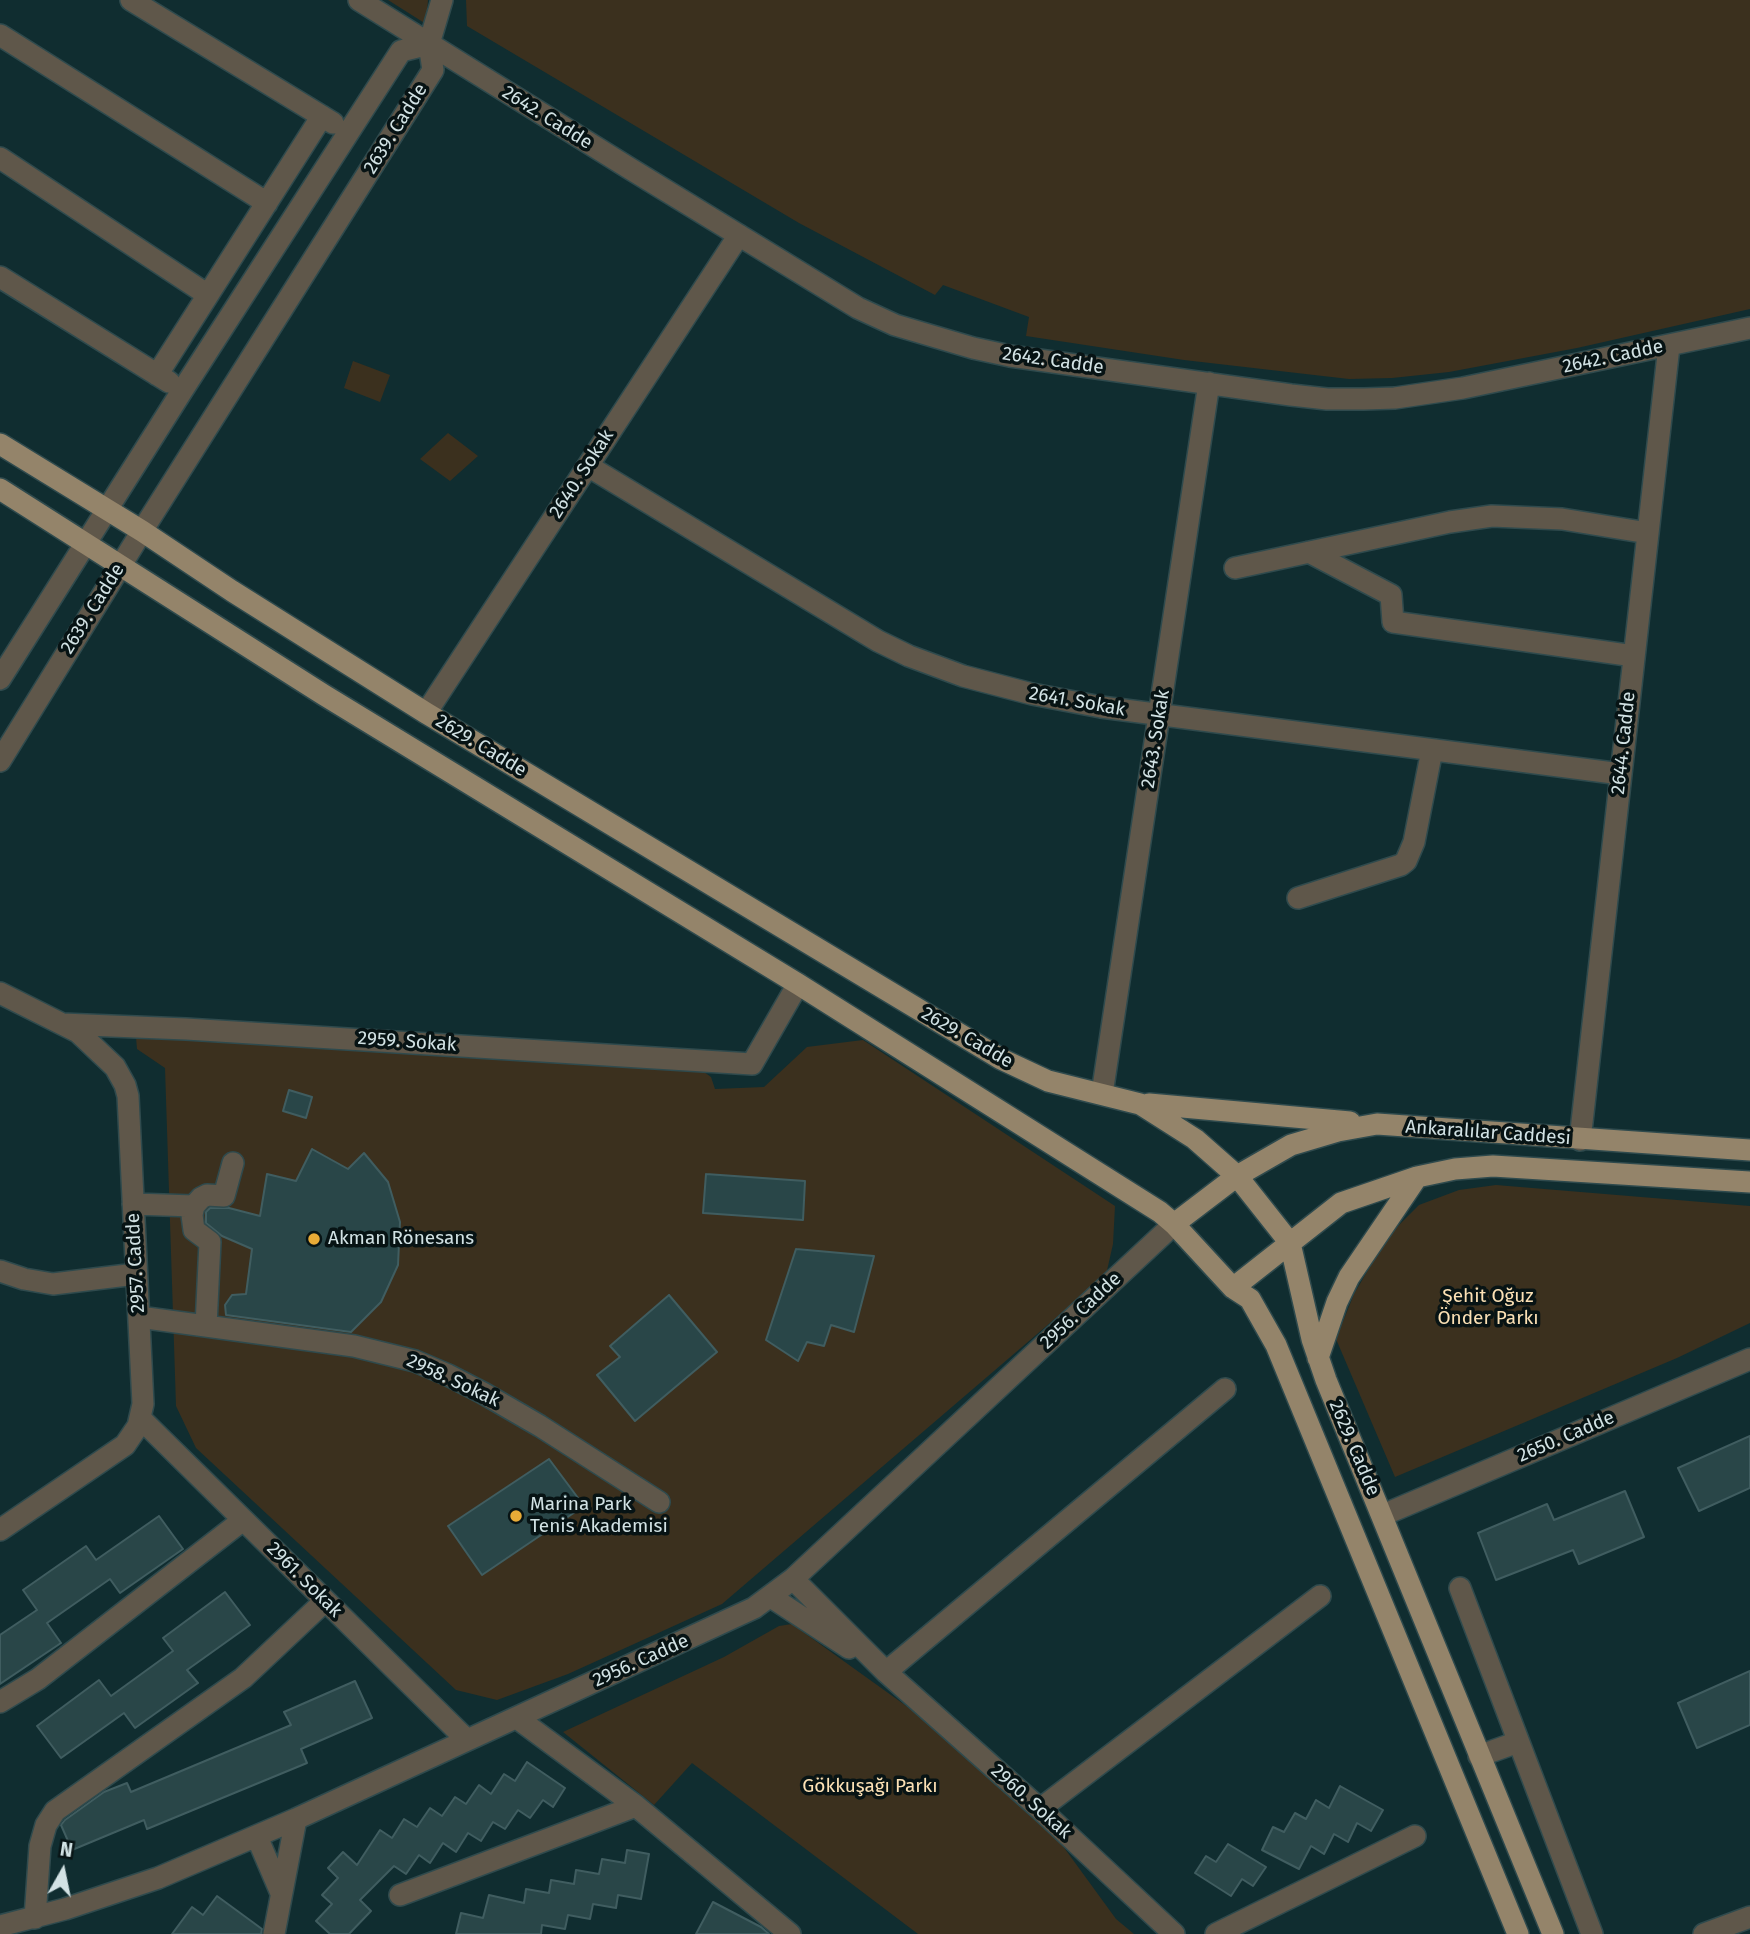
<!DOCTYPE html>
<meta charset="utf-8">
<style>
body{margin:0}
#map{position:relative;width:1750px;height:1934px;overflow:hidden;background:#102d30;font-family:"Fira Sans",sans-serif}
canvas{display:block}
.north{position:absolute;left:28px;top:1836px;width:70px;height:70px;-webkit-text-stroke:5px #071314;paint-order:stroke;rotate:9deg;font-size:19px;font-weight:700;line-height:28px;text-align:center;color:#d2e2e4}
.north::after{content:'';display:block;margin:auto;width:24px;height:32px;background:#d2e2e4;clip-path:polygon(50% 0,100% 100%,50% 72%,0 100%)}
</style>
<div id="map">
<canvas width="1750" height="1934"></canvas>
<div class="north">N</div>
</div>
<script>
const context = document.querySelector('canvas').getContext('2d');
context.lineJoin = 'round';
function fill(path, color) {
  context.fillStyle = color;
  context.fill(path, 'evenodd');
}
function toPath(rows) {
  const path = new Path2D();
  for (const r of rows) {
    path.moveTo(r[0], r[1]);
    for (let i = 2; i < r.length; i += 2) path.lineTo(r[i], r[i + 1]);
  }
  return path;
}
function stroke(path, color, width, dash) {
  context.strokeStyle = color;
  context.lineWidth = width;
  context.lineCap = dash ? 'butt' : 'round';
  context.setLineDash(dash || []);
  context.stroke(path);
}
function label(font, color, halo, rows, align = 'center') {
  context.font = font + ' "Fira Sans",sans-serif';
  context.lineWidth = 7;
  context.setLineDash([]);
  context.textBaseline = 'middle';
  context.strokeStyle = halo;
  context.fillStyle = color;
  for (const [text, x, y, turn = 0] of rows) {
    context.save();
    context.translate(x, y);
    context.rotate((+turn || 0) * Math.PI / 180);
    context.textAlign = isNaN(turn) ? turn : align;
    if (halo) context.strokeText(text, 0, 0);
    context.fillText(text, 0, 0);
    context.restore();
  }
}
fill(toPath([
 [388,0,428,0,426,24],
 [466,0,1750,0,1750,309,1577,348,1449,372,1392,378,1349,379,1184,360,1026,336,1029,317,943,285,935,295,799,223,467,26],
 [353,361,390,375,380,402,344,388],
 [448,433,478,456,450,481,420,459],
 [136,1037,697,1067,711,1077,715,1089,764,1087,807,1047,863,1040,1115,1206,1113,1244,1106,1275,722,1604,568,1674,497,1700,456,1690,196,1448,176,1406,165,1068,137,1049],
 [1496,1185,1750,1206,1750,1323,1677,1358,1395,1477,1336,1339,1354,1294,1382,1246,1397,1227,1419,1205,1459,1190],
 [792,1624,923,1718,1049,1827,1116,1919,1134,1934,918,1934,692,1763,654,1805,563,1732,724,1657,779,1626]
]), '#3b301e');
const building = toPath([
 [289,1090,312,1097,306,1118,283,1111,289,1090],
 [312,1149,348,1169,364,1153,388,1182,400,1222,398,1265,381,1302,351,1332,226,1315,225,1305,232,1295,246,1294,252,1249,222,1236,206,1223,206,1212,210,1208,229,1208,260,1216,267,1174,296,1181,312,1149],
 [706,1174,805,1181,803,1220,703,1213,706,1174],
 [796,1249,874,1256,854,1332,831,1325,824,1346,807,1342,798,1361,766,1340,796,1249],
 [669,1295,717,1352,635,1421,597,1375,620,1357,610,1346,669,1295],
 [1750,1436,1750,1488,1699,1511,1678,1468,1750,1436],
 [549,1459,584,1506,482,1575,448,1526,549,1459],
 [1625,1491,1644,1537,1579,1564,1573,1550,1496,1580,1478,1533,1547,1504,1554,1520,1625,1491],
 [159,1516,183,1549,120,1593,110,1579,47,1623,61,1643,0,1684,0,1635,37,1610,23,1590,86,1546,96,1560,159,1516],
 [225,1592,250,1625,187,1670,198,1683,135,1728,124,1713,61,1758,37,1726,99,1680,111,1696,173,1651,163,1638,225,1592],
 [1750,1671,1750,1725,1697,1748,1678,1703,1750,1671],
 [355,1681,372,1718,301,1749,307,1763,147,1829,144,1820,72,1850,61,1825,65,1820,104,1792,127,1783,131,1792,291,1725,284,1712,355,1681],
 [527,1762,565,1788,553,1807,543,1800,530,1818,518,1810,505,1829,493,1822,481,1841,468,1833,456,1852,443,1843,430,1863,419,1855,406,1874,394,1866,360,1900,371,1911,349,1934,330,1934,316,1921,332,1904,322,1895,338,1878,328,1868,343,1852,357,1865,380,1830,392,1838,404,1819,417,1827,430,1808,442,1816,455,1797,466,1804,479,1785,491,1794,504,1774,515,1781,527,1762],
 [1340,1786,1383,1810,1371,1831,1357,1823,1348,1842,1334,1834,1324,1854,1311,1846,1299,1869,1262,1850,1273,1827,1284,1832,1295,1813,1306,1819,1316,1800,1329,1808,1340,1786],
 [1228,1844,1266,1867,1253,1886,1242,1879,1231,1896,1195,1873,1206,1856,1216,1862,1228,1844],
 [627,1850,649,1854,641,1899,618,1895,616,1908,593,1904,590,1919,568,1915,565,1929,542,1925,541,1934,456,1934,461,1913,483,1918,489,1895,524,1903,526,1889,549,1893,551,1880,574,1884,576,1870,599,1874,602,1859,625,1863,627,1850],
 [217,1896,262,1929,261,1934,172,1934,192,1907,203,1915,217,1896],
 [713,1902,761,1927,769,1934,696,1934,713,1902]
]);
fill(building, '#294648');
stroke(building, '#405d60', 2);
const minor = toPath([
 [131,0,333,123],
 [359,0,629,168,858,308,895,325,973,348,1010,356,1291,395,1327,399,1364,399,1395,398,1463,388,1750,328],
 [0,35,267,203],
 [429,44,442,0],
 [0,158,208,295],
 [0,277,169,382],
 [157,375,322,116],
 [588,466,878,641,909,656,963,676,1032,694,1101,707,1621,774],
 [1309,552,1391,595,1393,622,1634,656],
 [1235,568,1450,522,1492,516,1562,519,1648,533],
 [0,679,182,391,401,51,429,44],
 [426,713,739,235],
 [0,761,142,531,433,70,429,44],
 [1298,898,1401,865,1406,861,1414,842,1432,750],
 [0,993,78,1032,115,1067,125,1085,128,1096,143,1404,138,1426,125,1445,0,1530],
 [62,1024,186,1029,752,1064,798,984],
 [1102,1094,1209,383],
 [1580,1140,1669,346],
 [133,1204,194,1206],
 [0,1271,24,1279,53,1284,136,1274],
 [139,1317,354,1346,415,1361,448,1375,483,1393,540,1426,659,1502],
 [206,1326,210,1242,194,1230,192,1215,194,1206,201,1198,207,1195,224,1196,233,1163],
 [141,1419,467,1740],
 [1383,1515,1750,1359],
 [793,1579,886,1672,1040,1809,1174,1934],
 [1460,1588,1592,1934],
 [771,1597,849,1648],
 [886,1672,1225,1389],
 [0,1702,38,1679,243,1520],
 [517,1718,636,1806,790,1934],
 [1479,1756,1518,1742],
 [1040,1809,1320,1596],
 [257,1837,281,1893],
 [400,1895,636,1806],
 [35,1918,40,1846,46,1825,55,1811,243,1678,325,1601],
 [0,1926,65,1909,158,1878,296,1819,754,1608,793,1579,1174,1224],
 [274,1934,296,1819],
 [1216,1934,1415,1836],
 [1704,1934,1750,1917]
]);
const major = toPath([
 [0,444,142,531,232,591,426,713,1001,1059,1048,1081,1140,1104,1195,1139,1237,1176,1290,1243,1312,1339,1326,1380,1553,1934],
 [0,489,324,695,798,984,1160,1212,1174,1224,1233,1288,1250,1299,1276,1345,1518,1934],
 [1149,1104,1350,1122],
 [1174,1224,1237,1176,1291,1145,1338,1131,1377,1124,1750,1150],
 [1233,1288,1341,1203,1417,1177,1455,1169,1493,1166,1750,1182],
 [1318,1358,1337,1302,1349,1277,1417,1177]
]);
stroke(minor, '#2f4a4d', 24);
stroke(major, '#2f4a4d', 24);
stroke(minor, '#5f574a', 21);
stroke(major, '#94846a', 21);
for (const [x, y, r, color] of [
 [314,1239,7,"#e8ab37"],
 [516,1516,7,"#e8ab37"]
]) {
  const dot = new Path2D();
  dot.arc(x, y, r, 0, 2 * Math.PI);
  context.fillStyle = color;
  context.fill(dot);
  stroke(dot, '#071314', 2.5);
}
label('19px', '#d2e2e4', '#071314', [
 ["2642. Cadde",547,118,32],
 ["2639. Cadde",396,129,-58],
 ["2642. Cadde",1613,357,-12],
 ["2642. Cadde",1053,361,8],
 ["2640. Sokak",582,474,-57],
 ["2639. Cadde",93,609,-58],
 ["2641. Sokak",1077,702,10],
 ["2643. Sokak",1156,739,-81],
 ["2644. Cadde",1624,743,-84],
 ["2629. Cadde",481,746,31],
 ["2629. Cadde",967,1038,30],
 ["2959. Sokak",407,1042,4],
 ["Ankaralılar Caddesi",1488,1133,4],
 ["2957. Cadde",136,1263,-93],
 ["2956. Cadde",1081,1311,-43],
 ["2958. Sokak",453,1381,25],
 ["2650. Cadde",1566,1437,-23],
 ["2629. Cadde",1354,1448,67],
 ["2961. Sokak",304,1580,45],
 ["2956. Cadde",641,1661,-24],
 ["2960. Sokak",1031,1802,42]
]);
label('19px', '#d2e2e4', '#071314', [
 ["Akman Rönesans",328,1239],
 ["Marina Park",530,1505],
 ["Tenis Akademisi",530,1527]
], 'left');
label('19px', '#fce1b5', '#071314', [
 ["Şehit Oğuz",1488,1297],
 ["Önder Parkı",1488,1319],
 ["Gökkuşağı Parkı",870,1787]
]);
</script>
